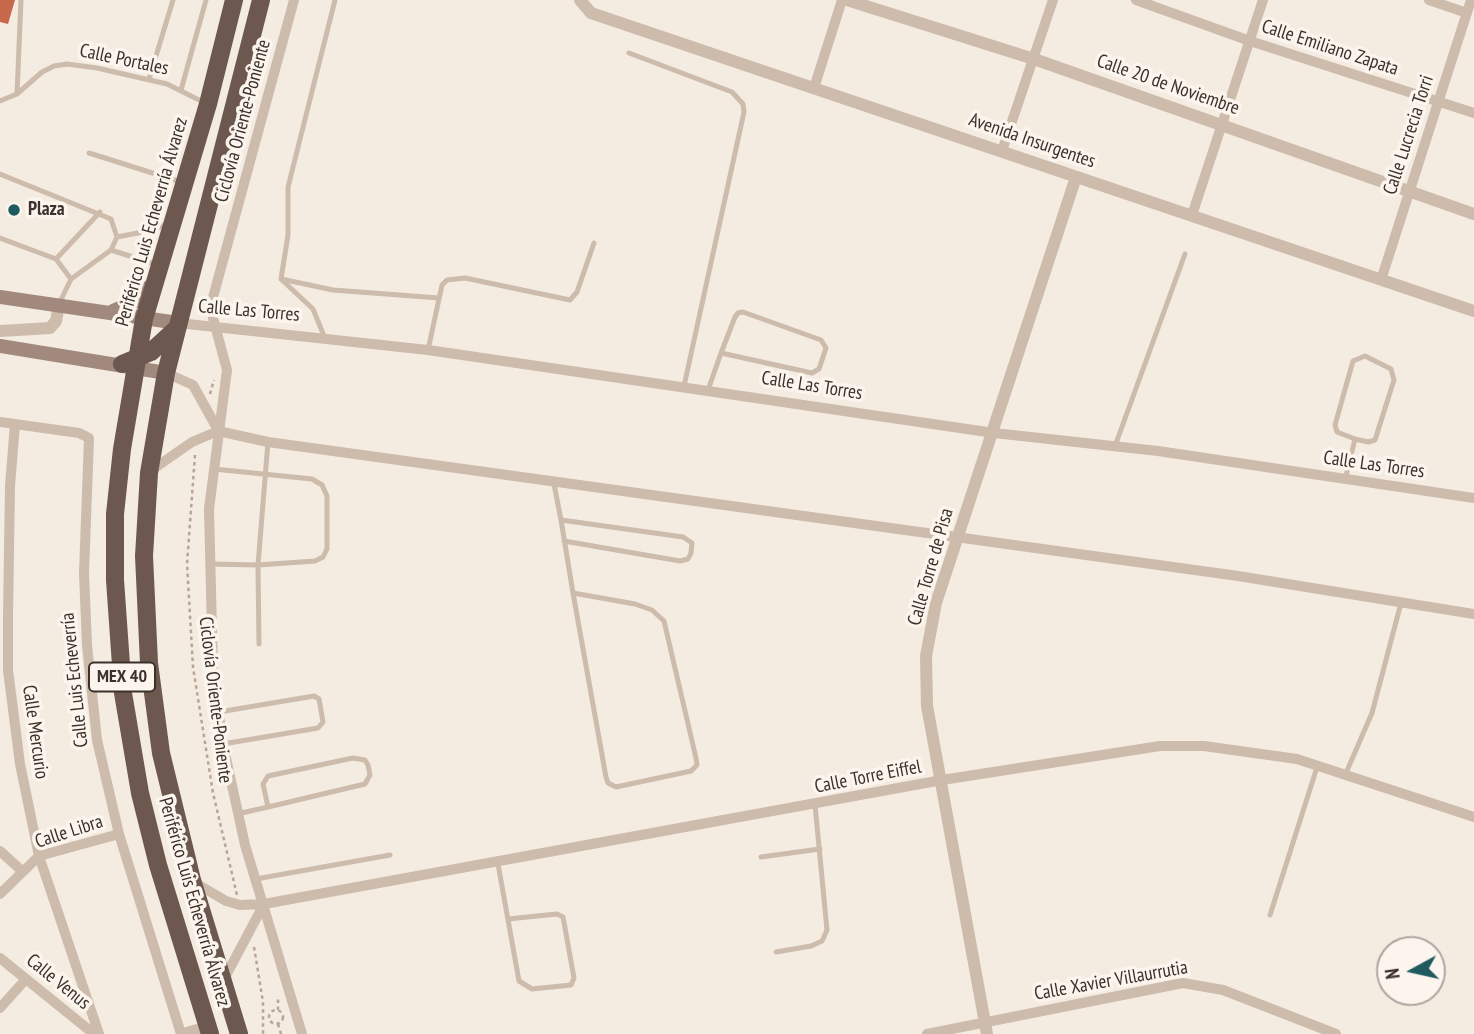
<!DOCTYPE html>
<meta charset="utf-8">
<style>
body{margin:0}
#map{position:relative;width:1474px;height:1034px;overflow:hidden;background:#f4ebe1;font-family:"PT Sans Narrow",sans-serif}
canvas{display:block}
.north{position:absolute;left:1376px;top:936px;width:70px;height:70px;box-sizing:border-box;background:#fbf5ee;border:2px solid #aea6a0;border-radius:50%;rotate:262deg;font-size:19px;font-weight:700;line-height:28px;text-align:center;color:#3b302b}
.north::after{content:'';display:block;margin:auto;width:24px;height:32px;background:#1f5a5e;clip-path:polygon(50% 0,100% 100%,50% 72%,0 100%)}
</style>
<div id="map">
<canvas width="1474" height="1034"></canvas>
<div class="north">N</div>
</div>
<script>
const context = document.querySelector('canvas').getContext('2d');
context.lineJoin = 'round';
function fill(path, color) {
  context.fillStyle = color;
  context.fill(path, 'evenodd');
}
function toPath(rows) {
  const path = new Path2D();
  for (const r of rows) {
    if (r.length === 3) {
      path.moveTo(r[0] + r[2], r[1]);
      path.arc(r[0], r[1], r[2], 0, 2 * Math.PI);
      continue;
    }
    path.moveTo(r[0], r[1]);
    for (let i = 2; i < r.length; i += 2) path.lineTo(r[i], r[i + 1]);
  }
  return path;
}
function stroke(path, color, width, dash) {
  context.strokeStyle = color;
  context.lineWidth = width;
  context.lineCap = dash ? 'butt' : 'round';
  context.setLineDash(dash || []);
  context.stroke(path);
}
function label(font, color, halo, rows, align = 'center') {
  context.font = font + ' "PT Sans Narrow",sans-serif';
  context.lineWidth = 7;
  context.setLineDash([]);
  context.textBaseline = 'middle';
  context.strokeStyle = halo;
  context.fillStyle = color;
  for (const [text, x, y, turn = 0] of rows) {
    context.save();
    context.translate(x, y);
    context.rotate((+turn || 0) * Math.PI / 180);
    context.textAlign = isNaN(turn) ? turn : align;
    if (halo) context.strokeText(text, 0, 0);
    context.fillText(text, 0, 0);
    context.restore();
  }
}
fill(toPath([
 [0,0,15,0,8,24,0,22]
]), '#c8694b');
stroke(toPath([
 [210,394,214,380],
 [195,455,187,564,193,667,213,793,237,895],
 [254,947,263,1002,263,1034],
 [278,1010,278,996],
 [276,1017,7],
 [278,1024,281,1034]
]), '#b9a596', 2.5, [3.5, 3.5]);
stroke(toPath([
 [629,53,732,92,743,104,744,112,684,386],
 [149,79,173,0],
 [181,90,206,0],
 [17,94,21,0],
 [0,101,17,94,42,72,54,66,67,64,97,68,167,84,205,103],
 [89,153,181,182],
 [0,174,111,219,117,237,111,250,71,279],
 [117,237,153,230,167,224],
 [0,238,56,259,71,279,59,304],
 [111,250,158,265],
 [56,259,100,212],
 [281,279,333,290,439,298],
 [324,336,313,309,281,279,288,235,288,187,335,0],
 [428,350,442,285,447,280,465,278,570,300,577,292,594,243],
 [708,390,721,353,735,317,738,313,743,312,821,340,826,348,819,369,812,373,721,353],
 [1115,446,1185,254],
 [1345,480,1355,439,1337,432,1335,425,1353,361,1365,356,1391,369,1394,380,1375,440,1368,442,1355,439],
 [554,484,561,520,573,593,606,777,608,783,616,787,691,771,697,765,696,758,664,621,652,610,635,604,573,593],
 [561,520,683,537,692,543,691,553,688,559,680,561,564,541],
 [209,564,258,565,315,561,323,557,327,549,327,496,322,485,312,479,214,469],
 [259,644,258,565,268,442],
 [219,712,314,696,319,699,323,722,318,728,223,744],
 [1346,773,1372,713,1401,603],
 [237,814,268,807,365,784,370,775,368,765,365,760,353,758,268,776,263,784,268,807],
 [761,857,820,849],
 [498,864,519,981,532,989,571,985,574,978,563,917,557,914,508,919],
 [256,879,390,855],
 [1270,915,1318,764],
 [776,952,811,946,822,941,827,930,815,805]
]), '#cdbbac', 5);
stroke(toPath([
 [294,0,212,301,213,318,227,370,209,509,213,672,223,744,245,845,302,1034],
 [1136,0,1250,41,1474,113],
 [1429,0,1467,13],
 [814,88,842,0],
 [1002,151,1053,0],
 [1192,215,1263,0],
 [1381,280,1471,0],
 [178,323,428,350,994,433,1158,451,1474,498],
 [166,373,193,385,218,430],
 [0,422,79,433,89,438,84,573,87,645,97,740,119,834,181,1034],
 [15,424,10,486,8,616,8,670,20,764,39,856,99,1034],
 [149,472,192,442,218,431,268,442,1238,576,1474,614],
 [0,851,22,871],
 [192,881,226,901,240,905,264,904,942,780,1160,746,1204,746,1297,759,1474,817],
 [0,894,39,856,119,834],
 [0,958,94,1034],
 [223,981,264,904],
 [0,1008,26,979],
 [927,1034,1183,983,1223,990,1336,1034]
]), '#cdbbac', 10);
stroke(toPath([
 [580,0,591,13,1474,311],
 [847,0,1034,59,1474,214],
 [0,331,50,328,56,321,59,305],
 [183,1034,208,1027],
 [987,1034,927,706,926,656,936,603,1076,177]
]), '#cdbbac', 12);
stroke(toPath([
 [0,297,178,323],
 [113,311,143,298,149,287],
 [0,346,166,373]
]), '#a18a7d', 14);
stroke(toPath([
 [122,364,151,352,175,330],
 [210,1034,158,865,140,793,123,693,115,580,115,514,122,449,144,319,208,104,234,0],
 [239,1034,192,880,161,753,149,663,144,556,149,473,166,373,261,0]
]), '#6c584f', 18);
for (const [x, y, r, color] of [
 [14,210,7,"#1f5a5e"]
]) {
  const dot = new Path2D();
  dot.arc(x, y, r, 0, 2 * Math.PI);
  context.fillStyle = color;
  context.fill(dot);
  stroke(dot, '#fbf5ee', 2.5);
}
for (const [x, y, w] of [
 [122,677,66]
]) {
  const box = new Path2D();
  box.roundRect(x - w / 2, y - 14.5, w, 29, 5);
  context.fillStyle = '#fbf5ee';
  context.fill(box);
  stroke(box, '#3b302b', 2);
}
label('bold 18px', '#3b302b', null, [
 ["MEX 40",122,677]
]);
label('19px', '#3b302b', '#fbf5ee', [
 ["Calle Emiliano Zapata",1330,48,18],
 ["Calle Portales",124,60,12],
 ["Calle 20 de Noviembre",1168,85,19],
 ["Ciclovía Oriente-Poniente",243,121,-75],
 ["Calle Lucrecia Torri",1409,135,-72],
 ["Avenida Insurgentes",1032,141,19],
 ["Periférico Luis Echeverría Álvarez",152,222,-74],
 ["Calle Las Torres",249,311,5],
 ["Calle Las Torres",812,386,9],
 ["Calle Las Torres",1374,465,8],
 ["Calle Torre de Pisa",931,567,-74],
 ["Calle Luis Echeverría",75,680,-96],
 ["Ciclovía Oriente-Poniente",215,700,83],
 ["Calle Mercurio",35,732,82],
 ["Calle Torre Eiffel",868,777,-11],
 ["Calle Libra",69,832,-18],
 ["Periférico Luis Echeverría Álvarez",194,902,74],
 ["Calle Xavier Villaurrutia",1111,981,-10],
 ["Calle Venus",58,982,39]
]);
label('bold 19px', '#3b302b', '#fbf5ee', [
 ["Plaza",28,210]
], 'left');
</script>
